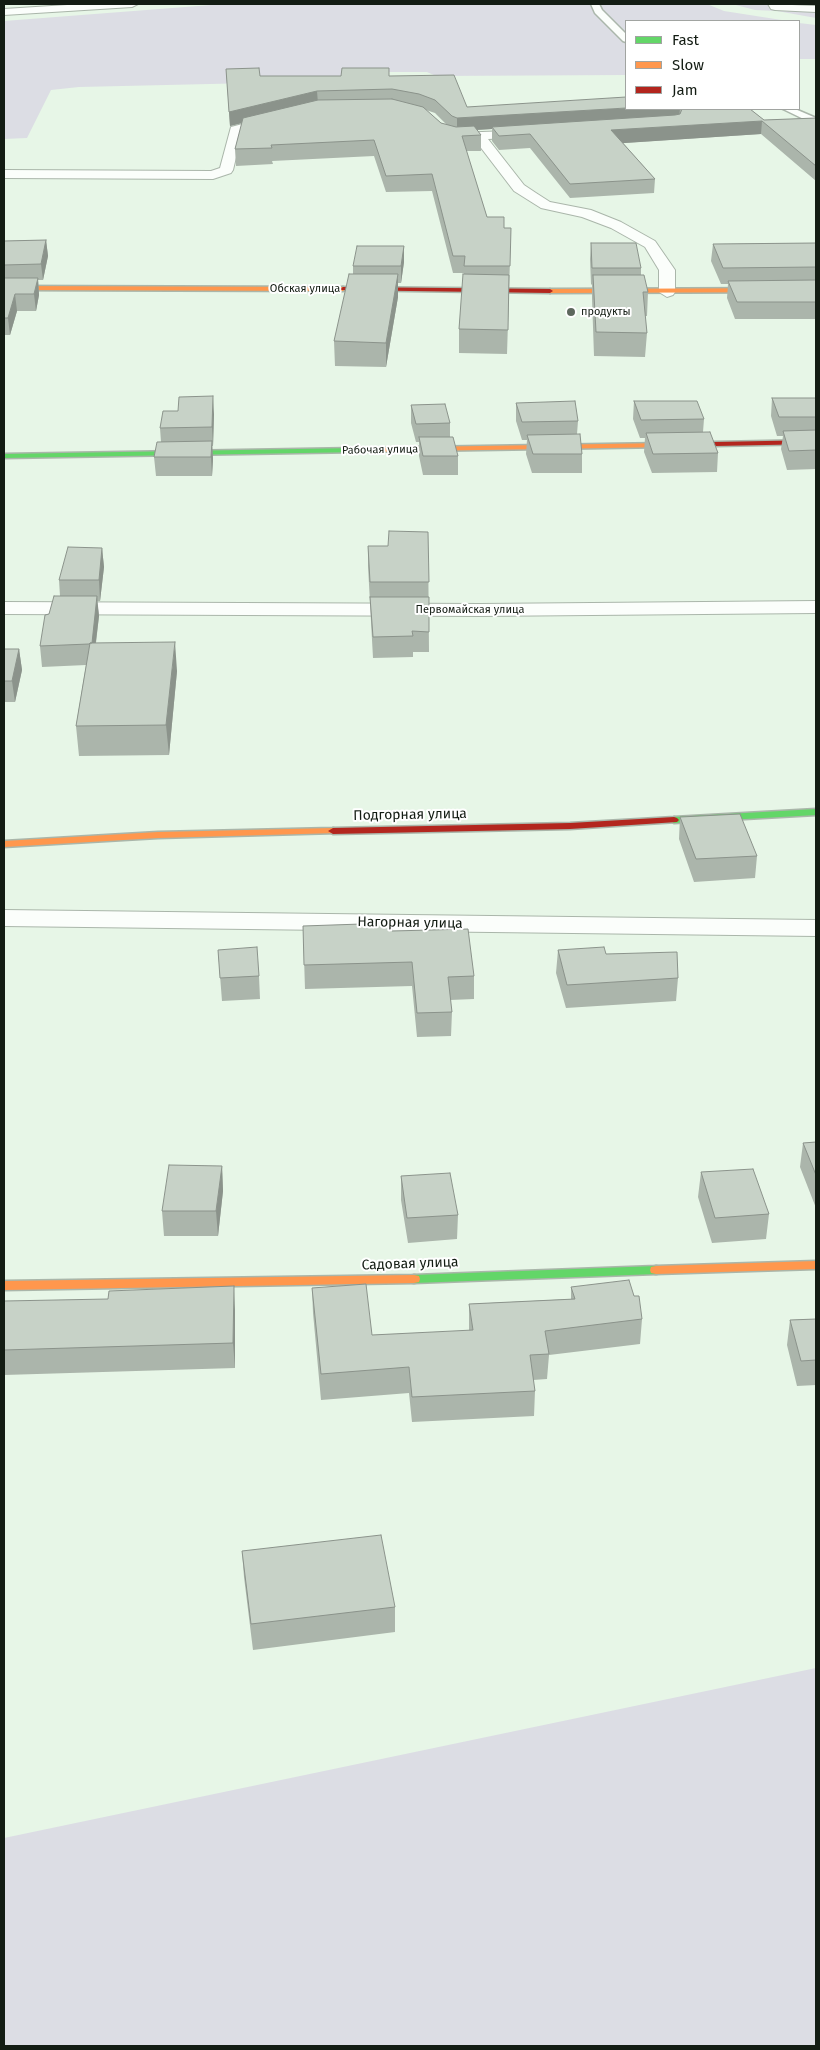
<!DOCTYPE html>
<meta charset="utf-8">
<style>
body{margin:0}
#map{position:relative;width:820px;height:2050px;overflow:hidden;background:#e7f6e7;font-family:"Fira Sans",sans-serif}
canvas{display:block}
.frame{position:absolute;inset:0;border:5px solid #131c13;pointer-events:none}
.legend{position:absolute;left:625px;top:20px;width:175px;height:90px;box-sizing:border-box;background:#fff;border:1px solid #a1a4a1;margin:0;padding:6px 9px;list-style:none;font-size:15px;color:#131c13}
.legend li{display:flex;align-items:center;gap:10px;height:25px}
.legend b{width:25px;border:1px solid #a1a4a1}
</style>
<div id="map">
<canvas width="820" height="2050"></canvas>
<div class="frame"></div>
<ul class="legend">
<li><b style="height:6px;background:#63d668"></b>Fast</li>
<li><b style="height:6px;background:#ff974d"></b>Slow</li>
<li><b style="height:6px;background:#b3261e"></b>Jam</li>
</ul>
</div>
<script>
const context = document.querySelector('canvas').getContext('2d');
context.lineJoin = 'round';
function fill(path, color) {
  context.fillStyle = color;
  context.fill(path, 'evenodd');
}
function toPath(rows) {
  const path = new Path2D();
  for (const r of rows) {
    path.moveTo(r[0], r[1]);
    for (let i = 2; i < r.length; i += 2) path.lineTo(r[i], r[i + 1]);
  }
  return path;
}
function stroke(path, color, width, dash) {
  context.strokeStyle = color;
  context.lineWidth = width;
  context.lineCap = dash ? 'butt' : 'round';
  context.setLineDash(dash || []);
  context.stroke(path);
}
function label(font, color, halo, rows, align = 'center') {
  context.font = font + ' "Fira Sans",sans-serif';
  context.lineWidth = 4;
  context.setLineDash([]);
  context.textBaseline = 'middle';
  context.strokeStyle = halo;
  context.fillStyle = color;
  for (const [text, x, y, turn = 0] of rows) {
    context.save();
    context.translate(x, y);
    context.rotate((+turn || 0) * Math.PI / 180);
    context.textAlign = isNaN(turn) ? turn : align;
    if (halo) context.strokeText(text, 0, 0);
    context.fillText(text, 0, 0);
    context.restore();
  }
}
fill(toPath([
 [224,4,707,4,724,11,788,21,626,21,626,75,436,76,427,72,352,72,341,81,79,87,51,90,27,138,4,139,4,21],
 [732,4,816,4,816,18,777,11,755,10],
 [799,23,816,25,816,59,799,59],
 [816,1668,816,2046,4,2046,4,1838]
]), '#dcdde4');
const lane = toPath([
 [591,4,599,4,602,10,626,34,626,42,623,41,595,13,591,4],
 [783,109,795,109,816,118,816,125,783,109]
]);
const street = toPath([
 [83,4,138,4,132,7,4,15,4,9,83,4],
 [768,4,816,6,816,12,775,10,771,9,768,4],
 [277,115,282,116,283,119,282,122,242,132,233,170,231,173,213,179,4,178,4,170,211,171,220,168,231,127,277,115],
 [444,129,457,133,533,130,535,133,533,136,528,137,488,139,524,185,536,193,550,202,591,210,621,222,655,241,675,270,675,292,673,295,667,297,659,292,659,270,645,247,611,228,582,217,541,208,514,191,475,140,456,141,439,136,437,133,439,130,444,129],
 [816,601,816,613,480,616,4,614,4,602,480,604,816,601],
 [4,910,816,920,816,936,4,926,4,910]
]);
const fast = toPath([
 [358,448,361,448,361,452,4,458,4,454,358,448],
 [816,809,816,815,674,823,669,820,674,817,816,809],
 [656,1266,661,1267,662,1270,661,1273,656,1274,414,1283,409,1282,408,1279,409,1276,414,1275,656,1266]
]);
const slow = toPath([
 [4,286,343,287,346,289,343,291,4,290,4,286],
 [816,288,816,292,550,293,547,291,550,289,816,288],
 [665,443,669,445,668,447,358,452,354,450,358,448,665,443],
 [333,828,337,829,338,831,337,833,158,838,4,847,4,841,158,832,333,828],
 [816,1261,816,1269,656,1274,651,1273,650,1270,651,1267,656,1266,816,1261],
 [414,1275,419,1276,420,1279,419,1282,414,1283,4,1290,4,1281,414,1275]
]);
const jam = toPath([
 [343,287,550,289,553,291,550,293,341,290,340,289,343,287],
 [816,440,816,444,665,447,661,445,665,443,816,440],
 [674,817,677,818,679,820,677,822,570,829,333,834,328,831,333,828,570,823,674,817]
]);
stroke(lane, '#aab6aa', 3);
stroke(street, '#aab6aa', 2);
stroke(fast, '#aab6aa', 3);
stroke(slow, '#aab6aa', 3);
stroke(jam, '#aab6aa', 3);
fill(lane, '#fbfefb');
fill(street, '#fbfefb');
fill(fast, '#63d668');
fill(slow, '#ff974d');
fill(jam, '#b3261e');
fill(toPath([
 [226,69,260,76,390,76,467,107,626,109,750,109,764,120,816,118,816,181,761,134,623,143,655,179,654,193,570,198,530,148,499,150,492,141,492,129,477,130,481,135,481,151,466,151,487,217,504,228,511,228,507,354,459,353,459,329,464,273,453,273,432,191,386,192,374,156,272,161,273,164,236,166,235,149,242,123,230,126],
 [426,110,435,113,447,125,441,123],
 [46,240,48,256,43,280,38,280,39,295,36,311,17,311,10,335,4,335,4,241],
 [591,243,641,268,641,275,648,292,647,316,645,316,647,333,645,357,594,356,592,298,592,285,591,284,590,259],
 [816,243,816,319,735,319,727,298,728,284,721,284,711,261,713,244],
 [404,246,404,262,401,283,398,283,398,297,386,367,335,366,334,341,353,274,353,266],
 [772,398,816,398,816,469,787,470,781,449,783,436,777,436,771,416],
 [634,401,704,419,703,432,718,453,717,472,652,473,644,452,645,438,640,438,633,419],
 [516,403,578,421,577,434,582,454,582,473,532,473,526,454,527,440,522,440,516,421],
 [411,405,450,423,450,437,458,456,458,475,423,475,419,456,419,442,416,442,411,423],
 [214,414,213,446,212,446,213,459,212,476,156,476,154,457,161,442,160,428],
 [428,532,429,652,413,652,413,657,373,658,368,566,368,546,388,546],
 [102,548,104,567,100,601,97,601,99,616,96,643,177,671,169,755,79,756,76,726,86,665,42,667,40,646,60,596,59,580],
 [4,649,19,649,22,670,15,702,4,702],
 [680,817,757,856,755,878,694,882,679,839],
 [303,926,392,931,474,976,474,999,450,1000,452,1012,451,1036,417,1037,412,986,305,989],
 [218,950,259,976,260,999,222,1001],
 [558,950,606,954,678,978,676,1001,566,1008,556,973],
 [816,1142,816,1208,800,1167,803,1143],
 [222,1166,223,1191,218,1236,164,1236,162,1211],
 [701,1172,769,1214,766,1239,712,1243,698,1197],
 [401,1176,458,1215,457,1239,408,1243,401,1200],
 [571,1287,642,1319,640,1344,549,1355,547,1379,533,1380,535,1391,534,1416,412,1422,409,1393,321,1400,313,1313,312,1288,372,1335,469,1331,469,1304,571,1299],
 [4,1301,235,1310,235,1368,4,1375],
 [816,1319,816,1385,797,1386,787,1345,790,1320],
 [242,1551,395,1607,395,1632,253,1650,244,1577]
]), '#abb5ab');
fill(toPath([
 [317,91,318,104,230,126,229,112],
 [626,108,626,109,680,109,679,118,492,127,492,129,457,131,457,118],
 [762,121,761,134,610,144,611,130],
 [46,240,48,256,43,280,41,264],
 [404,246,404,262,401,283,401,266],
 [398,274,398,297,386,367,386,343],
 [38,278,39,295,36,311,34,294],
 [15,294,17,311,10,335,8,318],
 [213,396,214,414,213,446,212,427],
 [212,441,213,459,212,476,211,457],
 [102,548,104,567,100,601,99,580],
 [97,596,99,616,93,665,91,644],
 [175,642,177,671,169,755,166,725],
 [19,649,22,670,15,702,12,681],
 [222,1166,223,1191,218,1236,216,1211],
 [234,1286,235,1310,235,1368,233,1343]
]), '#8b938b');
const building = toPath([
 [259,68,260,76,341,76,342,68,389,68,389,76,454,75,467,107,626,97,626,108,457,118,452,116,435,100,419,94,392,89,317,91,229,112,226,69,259,68],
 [392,99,423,107,441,123,456,127,474,126,481,135,462,136,487,217,504,217,504,228,511,228,510,266,464,266,465,256,453,256,432,174,386,176,374,140,271,145,272,148,235,149,243,118,318,100,392,99],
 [682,109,750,109,764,120,816,118,816,166,762,121,611,130,655,179,570,184,530,134,499,136,492,127,675,115,680,114,682,109],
 [46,240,41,264,4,265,4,241,46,240],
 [591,243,636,243,641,268,592,268,591,243],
 [816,243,816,267,723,268,713,244,816,243],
 [357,246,404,246,401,266,353,266,357,246],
 [349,274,398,274,386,343,334,341,349,274],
 [463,274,509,275,508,330,459,329,463,274],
 [593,275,644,275,648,292,643,292,647,333,596,332,593,275],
 [4,278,38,278,34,294,15,294,8,318,4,318,4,278],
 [816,280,816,302,737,302,728,281,816,280],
 [213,396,212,427,160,428,163,411,178,411,179,397,213,396],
 [772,398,816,398,816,417,779,417,772,398],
 [575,401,578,421,522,422,516,403,575,401],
 [634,401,697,401,704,419,641,420,634,401],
 [445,404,450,423,416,424,411,405,445,404],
 [816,430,816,450,789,451,783,431,816,430],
 [710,432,718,453,653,454,646,433,710,432],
 [580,434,582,454,533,454,527,435,580,434],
 [419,437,453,437,458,456,423,456,419,437],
 [212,441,211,457,154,457,157,442,212,441],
 [389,531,428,532,429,582,370,582,368,546,388,546,389,531],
 [68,547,102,548,99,580,59,580,68,547],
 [54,596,97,596,92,643,90,643,89,644,40,646,45,615,49,614,54,596],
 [370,597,429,597,429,632,412,631,413,636,373,637,370,597],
 [175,642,166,725,76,726,90,643,175,642],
 [4,649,19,649,12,681,4,681,4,649],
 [740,814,757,856,696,859,680,817,740,814],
 [391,923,392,931,468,929,474,976,448,977,452,1012,417,1013,412,962,304,965,303,926,391,923],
 [257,947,259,976,220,978,218,950,257,947],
 [604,947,606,954,677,952,678,978,567,985,558,950,604,947],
 [816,1142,816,1175,803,1143,816,1142],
 [169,1165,222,1166,216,1211,162,1211,169,1165],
 [753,1169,769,1214,715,1218,701,1172,753,1169],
 [450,1173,458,1215,407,1218,401,1176,450,1173],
 [629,1280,634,1296,639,1296,642,1319,545,1331,549,1354,530,1355,535,1391,412,1397,409,1367,321,1374,312,1288,366,1284,372,1335,473,1330,469,1304,575,1299,571,1287,629,1280],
 [234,1286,233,1343,4,1350,4,1301,108,1299,109,1291,234,1286],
 [816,1319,816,1360,801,1361,790,1320,816,1319],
 [381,1535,395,1607,251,1624,242,1551,381,1535]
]);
fill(building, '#c7d2c7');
stroke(building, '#8b938b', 1);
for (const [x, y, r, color] of [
 [571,312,5,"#5d685d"]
]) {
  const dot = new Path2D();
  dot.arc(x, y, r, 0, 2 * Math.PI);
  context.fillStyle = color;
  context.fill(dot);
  stroke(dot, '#fff', 2);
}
label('11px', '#131c13', '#fff', [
 ["Обская улица",305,289],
 ["Рабочая улица",380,450,-1],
 ["Первомайская улица",470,610]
]);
label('11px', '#131c13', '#fff', [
 ["продукты",581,312]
], 'left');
label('14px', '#131c13', '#fff', [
 ["Подгорная улица",410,815,-1],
 ["Нагорная улица",410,923,1],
 ["Садовая улица",410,1264,-2]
]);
</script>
